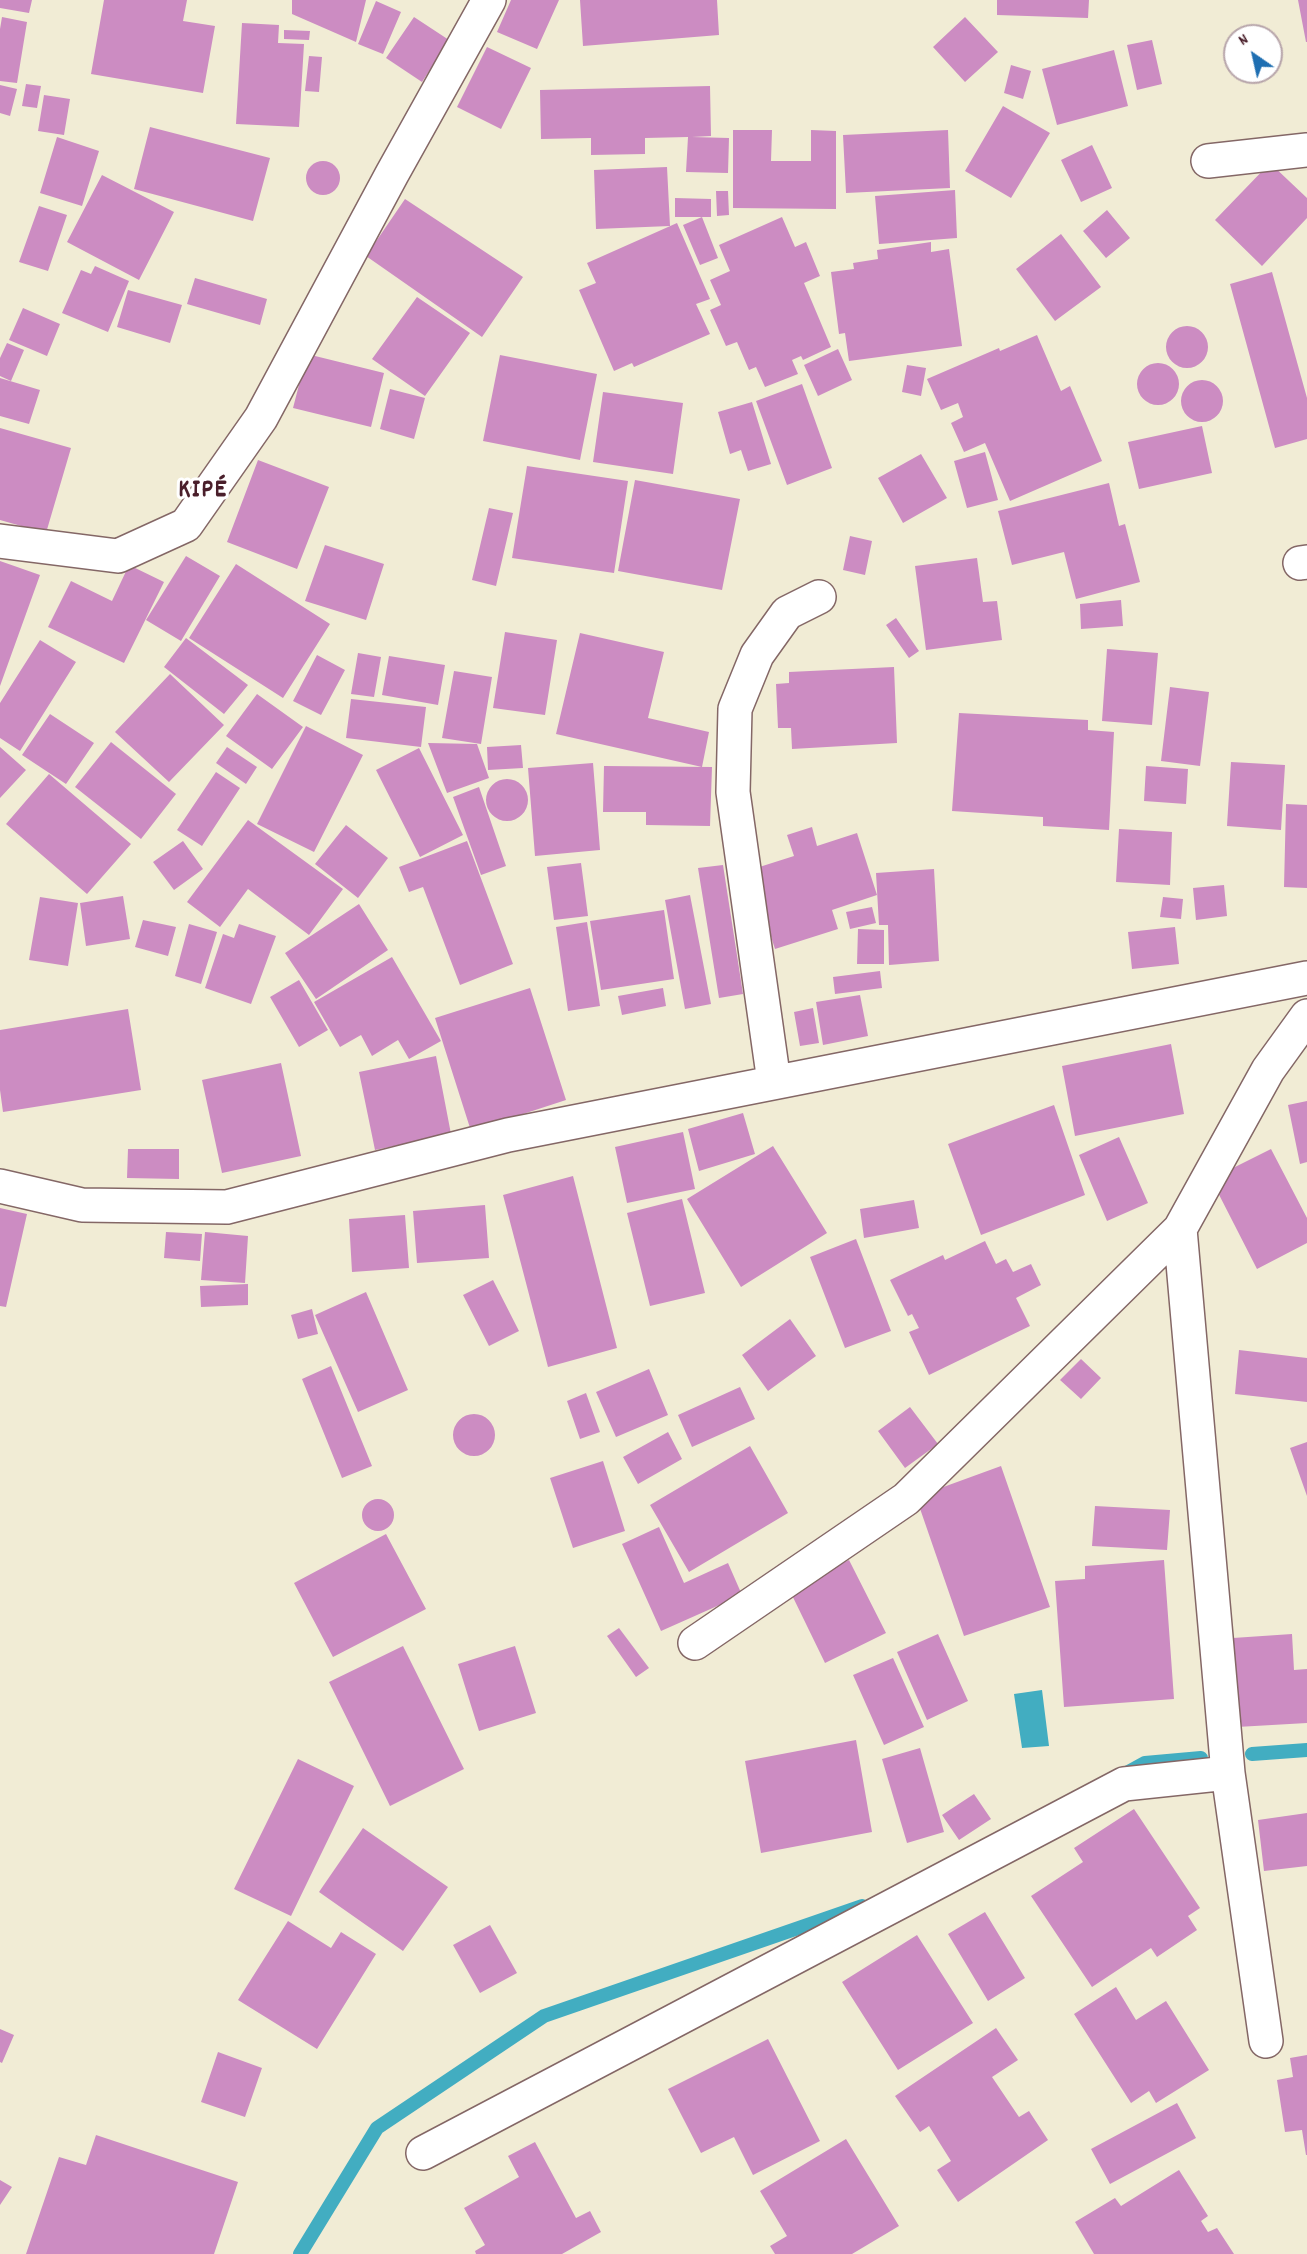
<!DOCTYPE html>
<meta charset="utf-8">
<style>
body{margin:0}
#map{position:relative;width:1307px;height:2254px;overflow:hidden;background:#f1ecd5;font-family:Dekko,sans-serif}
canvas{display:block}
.north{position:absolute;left:1223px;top:24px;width:60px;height:60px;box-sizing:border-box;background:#fff;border:2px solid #b7a5aa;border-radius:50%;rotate:326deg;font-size:16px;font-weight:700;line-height:24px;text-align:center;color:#4a1f2b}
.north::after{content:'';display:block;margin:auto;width:21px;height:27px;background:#1f6fb2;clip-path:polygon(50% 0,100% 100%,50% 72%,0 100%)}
</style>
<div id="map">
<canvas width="1307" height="2254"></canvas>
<div class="north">N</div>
</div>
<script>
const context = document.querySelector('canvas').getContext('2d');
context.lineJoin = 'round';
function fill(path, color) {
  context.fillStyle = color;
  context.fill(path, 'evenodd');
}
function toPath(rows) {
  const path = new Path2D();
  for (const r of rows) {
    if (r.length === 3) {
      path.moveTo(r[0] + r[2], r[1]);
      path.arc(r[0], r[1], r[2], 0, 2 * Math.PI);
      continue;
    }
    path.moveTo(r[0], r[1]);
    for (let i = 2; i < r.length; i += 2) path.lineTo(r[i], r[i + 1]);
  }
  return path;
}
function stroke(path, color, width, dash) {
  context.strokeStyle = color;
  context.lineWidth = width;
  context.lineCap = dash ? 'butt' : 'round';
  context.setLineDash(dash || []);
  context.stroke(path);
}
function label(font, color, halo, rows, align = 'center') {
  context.font = font + ' Dekko,sans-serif';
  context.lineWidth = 6;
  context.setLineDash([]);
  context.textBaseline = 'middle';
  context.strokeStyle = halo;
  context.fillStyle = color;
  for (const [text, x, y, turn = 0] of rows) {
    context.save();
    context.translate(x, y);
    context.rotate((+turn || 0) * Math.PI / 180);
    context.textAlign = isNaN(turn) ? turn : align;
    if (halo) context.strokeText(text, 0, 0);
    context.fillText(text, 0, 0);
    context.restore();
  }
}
fill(toPath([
 [1042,1690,1049,1746,1022,1748,1014,1694]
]), '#42adc1');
stroke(toPath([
 [1252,1754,1307,1750],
 [1125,1774,1145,1763,1201,1758],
 [300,2254,377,2128,544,2016,862,1906]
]), '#42adc1', 14);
fill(toPath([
 [0,0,32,0,29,13,0,8],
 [104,0,187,0,183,21,215,26,203,93,91,74],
 [292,0,366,0,356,42,292,14],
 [511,0,559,0,537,49,497,32],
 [580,0,717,0,719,35,583,46],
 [997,0,1089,0,1088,18,997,15],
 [1298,0,1307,0,1307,42,1306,42],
 [376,1,401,12,383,54,358,44],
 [2,17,27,22,17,83,0,81,0,29],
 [414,17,449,40,422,82,386,58],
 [965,17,998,52,965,82,933,47],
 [242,23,279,25,278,43,304,44,299,127,236,124],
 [284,30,310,31,309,40,284,39],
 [1152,40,1162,84,1137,90,1127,45],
 [487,47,531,68,501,129,457,107],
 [1114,50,1128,106,1057,125,1042,69],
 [309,56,322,57,319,92,305,91],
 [1011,65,1031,71,1023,99,1004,93],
 [26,84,41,86,37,108,22,106],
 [0,85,17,89,10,116,0,113],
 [710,86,711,136,692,137,729,138,728,173,686,172,688,137,645,138,645,154,591,155,591,138,541,139,540,90],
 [44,95,70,99,64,135,38,131],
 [1003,106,1050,133,1011,198,965,171],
 [150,127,270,158,253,221,134,189],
 [733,130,772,130,771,161,811,161,811,130,836,131,836,209,733,208],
 [948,130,950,188,846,193,843,135],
 [57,137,99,151,82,206,40,193],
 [1092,145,1112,188,1081,202,1061,160],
 [323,178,17],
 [1270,163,1307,198,1307,218,1262,266,1215,220],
 [667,167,670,226,596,229,594,170],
 [102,175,174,212,139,280,67,242],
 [955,190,957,238,879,244,875,196],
 [716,191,728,191,729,215,717,216],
 [675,198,711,199,711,217,675,217],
 [405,199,523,277,482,337,366,256],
 [39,206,67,215,48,271,19,262],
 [1107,210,1130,238,1106,258,1083,231],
 [702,217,718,258,700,265,683,225],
 [782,217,795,247,806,242,820,276,804,283,831,347,803,360,801,356,792,360,798,374,765,387,756,367,749,370,737,342,726,346,710,310,721,305,710,280,730,271,719,245],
 [677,223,710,299,696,304,710,334,634,367,632,363,614,371,579,290,596,283,587,263],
 [1061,234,1101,287,1055,321,1016,269],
 [931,242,931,252,949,249,962,346,849,361,845,333,839,334,831,272,854,269,853,263,878,259,877,250],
 [95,266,129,281,108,332,62,313,81,270,91,274],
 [1272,272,1307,398,1307,439,1275,448,1230,284],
 [195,278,267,299,260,325,187,304],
 [128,290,182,305,170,343,117,327],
 [417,297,470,333,425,396,372,359],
 [23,308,60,324,47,356,9,340],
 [1187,347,21],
 [1037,335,1061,391,1070,386,1102,461,1010,501,985,443,964,452,951,423,963,417,958,403,941,410,927,379,999,348,1000,351],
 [7,343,24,350,11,381,0,376,0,358],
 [838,349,852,380,818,396,804,365],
 [307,354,384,373,371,427,293,408],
 [500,355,597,374,580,460,483,441],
 [1158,384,21],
 [907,365,926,368,921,396,902,392],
 [0,378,40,390,29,424,0,416],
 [1202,401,21],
 [802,384,832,468,787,485,756,401],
 [390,389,425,398,414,439,380,429],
 [603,392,683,403,673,474,593,462],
 [752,402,771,464,748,471,741,450,730,454,718,412],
 [1202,426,1212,473,1139,489,1128,442],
 [0,428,71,448,46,533,0,520],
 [985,452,998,500,967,508,954,461],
 [921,454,947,498,903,523,878,478],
 [258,460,329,487,297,569,227,542],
 [527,466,628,481,614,573,512,558],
 [635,480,740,499,722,590,618,571],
 [1109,483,1119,526,1125,524,1140,582,1076,599,1064,552,1012,565,998,511],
 [489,508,513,513,496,586,472,580],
 [850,536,872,541,865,575,843,570],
 [325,545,384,564,366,620,305,601],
 [186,556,220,576,181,641,146,620],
 [977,558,983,602,997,601,1002,640,926,650,915,566],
 [0,561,40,575,0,686],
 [236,564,330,624,283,698,189,638],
 [129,565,164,582,124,663,48,627,71,581,112,601],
 [1121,600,1123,626,1081,629,1080,604],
 [896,618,919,651,909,658,886,625],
 [505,632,557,640,545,715,493,708],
 [580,633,664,652,648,718,709,732,702,767,556,734],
 [186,638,248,685,224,714,164,667],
 [40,640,76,662,20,751,0,738,0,703],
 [1107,649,1158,653,1152,725,1102,721],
 [358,653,381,657,374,697,351,694],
 [317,655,345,670,321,715,293,701],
 [389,656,445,665,438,705,382,695],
 [894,667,897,743,792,749,791,728,778,728,776,684,789,683,789,672],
 [454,671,492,677,481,744,442,738],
 [170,674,224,725,169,782,115,732],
 [1170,687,1209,692,1200,766,1161,761],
 [257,694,303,727,272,769,226,736],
 [351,699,426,707,421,747,346,738],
 [959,713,1088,720,1088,730,1114,732,1109,830,1043,826,1043,817,952,811],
 [50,714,94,743,66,784,22,755],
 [306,726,363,755,314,852,257,824],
 [111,742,176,794,141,839,75,787],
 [428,743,477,744,489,778,447,793],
 [521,745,523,768,488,770,487,747],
 [0,747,26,770,0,798],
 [227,747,257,767,246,784,216,763],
 [419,748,463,835,420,857,376,770],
 [1231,762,1285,765,1281,830,1227,826],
 [593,763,600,850,535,856,528,768],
 [604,766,712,767,710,826,646,825,646,812,603,812],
 [1146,766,1188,769,1186,804,1144,801],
 [216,772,240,788,202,846,177,830],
 [49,774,131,844,87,894,6,824],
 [507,800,21],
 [479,787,506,866,481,875,453,797],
 [1286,804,1307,805,1307,888,1284,887],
 [248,820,343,889,309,935,248,889,220,927,187,902],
 [346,825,388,858,358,898,315,864],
 [812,827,817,846,857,833,877,895,832,910,838,929,775,949,750,870,794,856,787,835],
 [1119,829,1172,832,1170,885,1116,882],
 [183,841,203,869,174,890,153,862],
 [467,841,513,964,460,985,423,887,409,892,399,867],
 [581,863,588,916,554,920,547,867],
 [723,865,743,994,719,998,698,868],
 [934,869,939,961,889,965,888,925,879,925,876,873],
 [1224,885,1227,916,1196,920,1193,888],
 [690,895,711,1004,685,1009,665,900],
 [123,896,130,939,86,946,80,903],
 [40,897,78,903,68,966,29,960],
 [1163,897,1183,899,1181,919,1160,917],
 [359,904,388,950,316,999,285,953],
 [872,907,876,923,850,929,846,912],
 [664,910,674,979,601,990,590,921],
 [143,920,176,927,168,956,135,947],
 [587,922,600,1006,568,1011,556,927],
 [189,924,217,932,201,984,175,976],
 [239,924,276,936,251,1004,205,988,223,934,234,938],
 [1175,927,1179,964,1132,969,1128,932],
 [858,929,884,930,884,964,857,964],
 [392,957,441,1041,409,1059,398,1040,372,1056,361,1035,340,1047,314,1002],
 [880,971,882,988,835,994,833,977],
 [299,980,328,1030,299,1047,270,997],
 [530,988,566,1100,471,1131,435,1018],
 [663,988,666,1006,622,1015,618,996],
 [860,995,868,1036,823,1045,816,1002],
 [813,1008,819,1043,800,1046,794,1012],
 [128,1009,141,1090,3,1112,0,1090,0,1030],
 [1171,1044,1184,1114,1075,1136,1062,1066],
 [436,1056,451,1134,375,1150,359,1072],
 [281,1063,301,1156,222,1173,202,1080],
 [1307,1101,1307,1162,1300,1164,1288,1105],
 [1054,1105,1085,1195,981,1235,948,1144],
 [743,1113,755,1154,699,1171,688,1129],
 [683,1132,695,1189,627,1203,615,1147],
 [1119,1137,1148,1203,1107,1221,1079,1155],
 [773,1146,827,1233,741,1287,687,1199],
 [128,1149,179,1149,179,1179,127,1178],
 [1271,1149,1307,1218,1307,1243,1257,1269,1211,1179],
 [573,1176,617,1348,548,1367,503,1195],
 [682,1199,705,1293,650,1306,627,1213],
 [914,1200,919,1228,864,1238,860,1209],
 [485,1205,489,1258,417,1263,413,1211],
 [0,1208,27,1214,6,1307,0,1306],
 [405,1215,409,1268,352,1272,349,1219],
 [166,1232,202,1234,200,1261,164,1258],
 [205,1232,248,1236,245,1283,201,1280],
 [856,1239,891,1331,845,1348,810,1257],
 [985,1241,996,1264,1006,1259,1013,1272,1031,1264,1041,1285,1016,1298,1030,1326,929,1375,909,1332,919,1328,912,1314,908,1316,890,1280,943,1255,945,1260],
 [493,1280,519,1331,489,1346,463,1295],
 [248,1284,248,1305,201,1307,200,1286],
 [366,1292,408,1390,358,1412,315,1315],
 [312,1309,318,1334,298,1339,291,1315],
 [790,1319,816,1356,768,1391,742,1355],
 [1239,1350,1307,1358,1307,1402,1235,1394],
 [1081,1359,1101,1378,1081,1399,1060,1380],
 [331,1366,372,1466,342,1478,302,1379],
 [649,1369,668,1415,616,1437,596,1392],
 [740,1387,755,1419,692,1447,678,1415],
 [586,1393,600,1432,580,1439,567,1401],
 [910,1407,938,1444,905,1468,878,1431],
 [474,1435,21],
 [668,1432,682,1459,638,1484,623,1457],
 [1307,1442,1307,1496,1290,1448],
 [750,1446,788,1513,689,1572,650,1505],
 [603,1461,625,1531,573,1548,550,1478],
 [1001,1466,1050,1607,964,1636,916,1497],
 [378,1515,16],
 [1095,1506,1170,1510,1167,1550,1092,1546],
 [659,1527,684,1583,728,1563,742,1595,661,1631,622,1544],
 [386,1534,426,1609,333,1657,294,1583],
 [849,1560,886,1633,825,1663,789,1589],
 [1164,1560,1174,1699,1064,1707,1055,1581,1085,1579,1085,1566],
 [619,1628,649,1668,636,1677,607,1636],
 [938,1634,968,1701,927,1720,897,1652],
 [1292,1634,1294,1670,1307,1669,1307,1723,1237,1727,1233,1638],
 [403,1646,464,1769,390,1806,329,1682],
 [515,1646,536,1713,479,1731,458,1664],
 [893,1658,924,1727,884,1745,853,1675],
 [856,1740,872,1832,761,1853,745,1761],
 [920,1748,944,1832,907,1843,882,1759],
 [298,1759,354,1786,291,1916,234,1889],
 [974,1794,991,1819,959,1840,942,1815],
 [1134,1809,1200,1908,1188,1916,1197,1930,1157,1957,1151,1948,1092,1987,1031,1896,1083,1862,1074,1848],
 [1307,1813,1307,1866,1264,1871,1258,1820],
 [363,1828,448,1887,403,1951,319,1892],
 [985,1912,1025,1978,988,2001,948,1934],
 [288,1921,331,1948,341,1932,376,1954,317,2049,238,2000],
 [490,1925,517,1973,480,1993,453,1945],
 [917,1935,973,2023,898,2070,842,1982],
 [1116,1987,1136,2020,1166,2001,1209,2070,1156,2103,1149,2091,1131,2103,1074,2014],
 [996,2028,1018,2060,992,2077,1019,2117,1029,2111,1048,2140,958,2202,937,2170,951,2161,929,2126,920,2132,895,2096],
 [0,2029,14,2035,2,2063,0,2062],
 [768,2039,820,2141,753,2175,734,2137,701,2153,668,2089],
 [218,2052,262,2068,245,2117,201,2102],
 [1307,2055,1307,2155,1306,2155,1302,2130,1285,2132,1277,2080,1293,2077,1290,2058],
 [1177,2103,1196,2138,1110,2184,1091,2149],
 [96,2135,238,2182,214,2254,26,2254,59,2157,86,2165],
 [846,2139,899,2226,852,2254,775,2254,770,2246,787,2236,760,2191],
 [535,2142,576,2218,590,2211,601,2232,562,2254,476,2254,475,2251,485,2245,464,2208,519,2177,508,2156],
 [1179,2170,1208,2216,1201,2221,1208,2232,1217,2228,1234,2254,1094,2254,1075,2222,1115,2198,1121,2206],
 [0,2180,12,2187,0,2205]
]), '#cc8cc2');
const minor = toPath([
 [1208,161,1307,150],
 [0,541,118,556,186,525,261,418,392,174,489,0],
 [1300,563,1307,562],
 [774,1082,733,792,735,709,757,655,787,613,819,597],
 [0,1186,82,1205,227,1207,508,1135,1307,978],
 [1180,1229,1228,1773,1266,2041],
 [695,1643,906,1499,1180,1229,1268,1070,1307,1016],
 [423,2153,1124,1784,1228,1773]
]);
stroke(minor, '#846766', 36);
stroke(minor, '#fff', 33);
context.letterSpacing = '1.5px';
label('bold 26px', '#4a1f2b', '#fff', [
 ["KIPÉ",203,492]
]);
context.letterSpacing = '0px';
</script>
